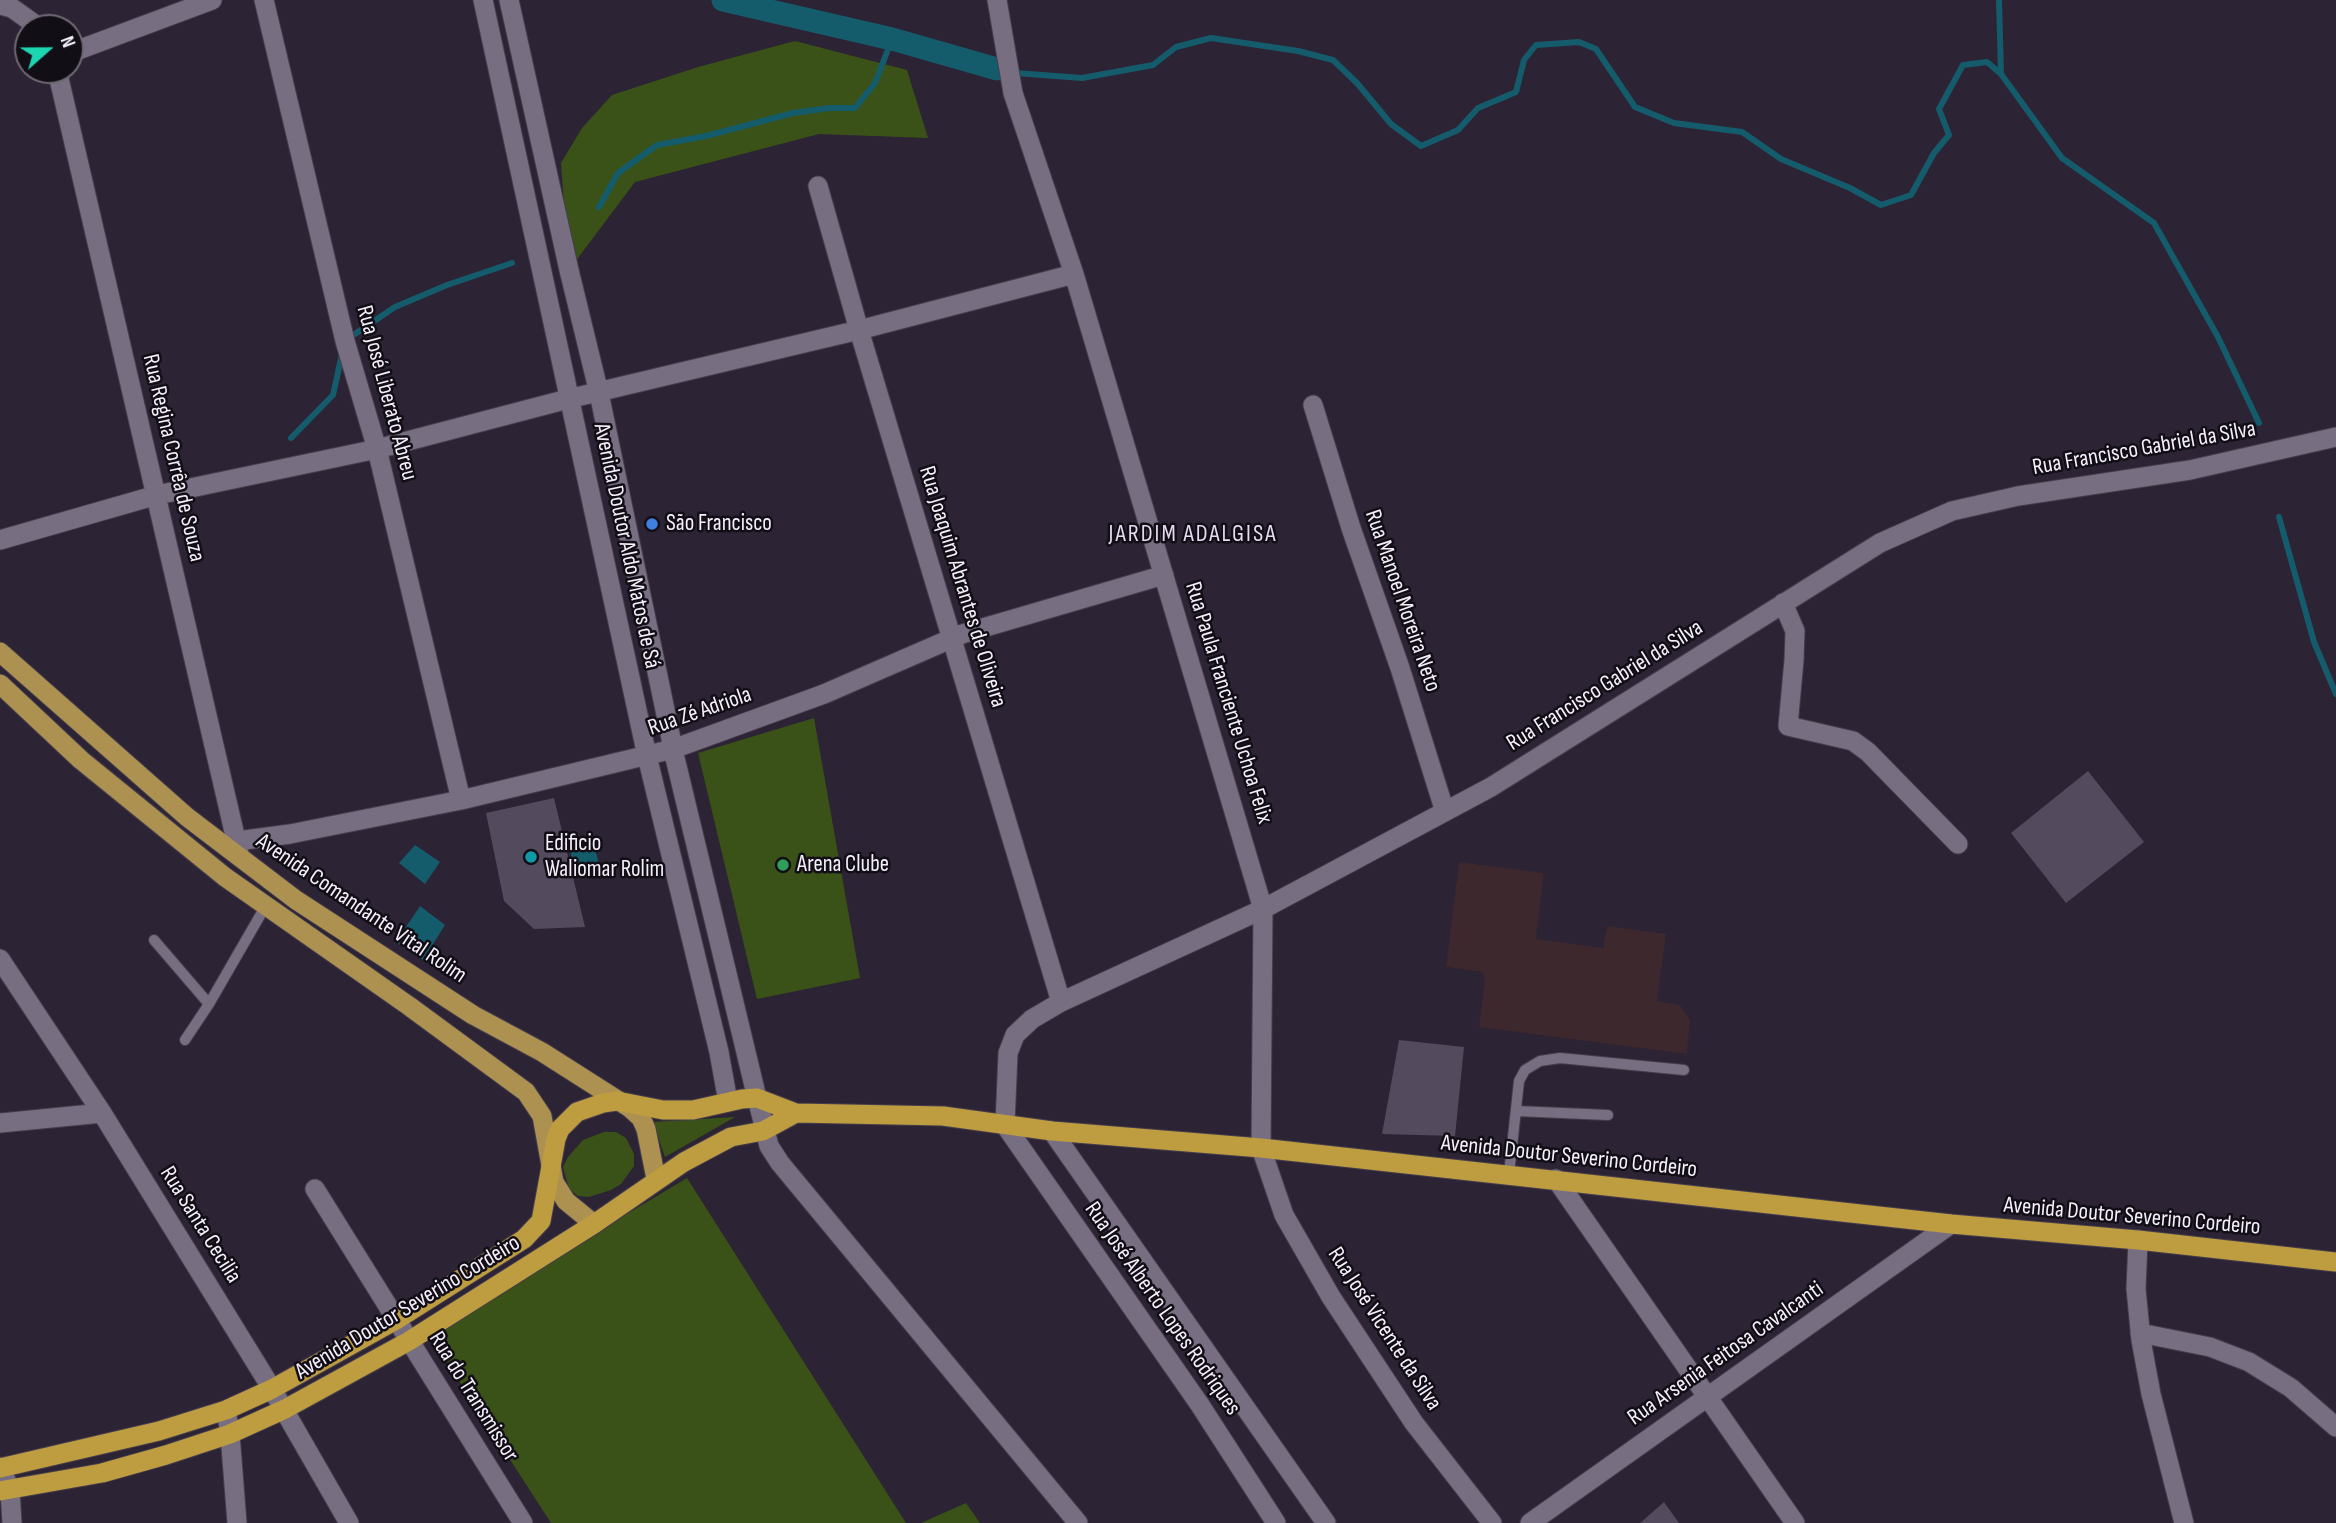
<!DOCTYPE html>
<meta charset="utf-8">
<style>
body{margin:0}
#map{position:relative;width:2336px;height:1523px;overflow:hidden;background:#2c2334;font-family:"Sofia Sans Condensed",sans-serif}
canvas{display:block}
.north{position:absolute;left:14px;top:14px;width:70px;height:70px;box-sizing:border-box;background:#120e16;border:2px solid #6d6872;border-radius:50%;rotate:69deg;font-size:19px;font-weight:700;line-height:28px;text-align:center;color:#f5effb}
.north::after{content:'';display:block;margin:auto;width:24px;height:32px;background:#1cd5b1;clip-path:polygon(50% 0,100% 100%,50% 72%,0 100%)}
</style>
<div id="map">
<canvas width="2336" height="1523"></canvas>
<div class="north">N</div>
</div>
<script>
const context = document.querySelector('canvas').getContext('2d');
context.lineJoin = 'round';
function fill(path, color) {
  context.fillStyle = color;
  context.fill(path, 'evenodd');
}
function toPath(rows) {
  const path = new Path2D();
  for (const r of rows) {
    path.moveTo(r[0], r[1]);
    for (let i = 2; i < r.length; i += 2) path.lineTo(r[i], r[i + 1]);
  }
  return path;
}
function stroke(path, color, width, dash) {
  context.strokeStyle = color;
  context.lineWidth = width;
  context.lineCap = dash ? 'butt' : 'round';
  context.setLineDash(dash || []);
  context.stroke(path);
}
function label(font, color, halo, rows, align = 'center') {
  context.font = font + ' "Sofia Sans Condensed",sans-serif';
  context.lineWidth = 5;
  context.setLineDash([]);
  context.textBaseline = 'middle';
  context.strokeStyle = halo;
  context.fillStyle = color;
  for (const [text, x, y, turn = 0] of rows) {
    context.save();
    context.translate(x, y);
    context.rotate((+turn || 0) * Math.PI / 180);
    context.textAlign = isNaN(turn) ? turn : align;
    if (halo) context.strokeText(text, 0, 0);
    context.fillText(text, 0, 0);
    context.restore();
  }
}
fill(toPath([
 [1459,862,1544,873,1536,939,1603,948,1607,926,1666,934,1657,1001,1680,1005,1690,1020,1687,1054,1479,1027,1485,979,1482,972,1446,967]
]), '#3c282d');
fill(toPath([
 [795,41,907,70,928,138,819,134,635,182,569,270,561,163,582,128,612,95,698,67],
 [814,718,860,978,757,999,698,753],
 [735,1117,665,1157,653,1122],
 [604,1132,616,1132,626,1138,634,1154,634,1166,621,1184,611,1190,589,1197,578,1196,569,1189,563,1167,568,1157,583,1140],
 [687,1178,906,1523,551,1523,428,1333],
 [966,1503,980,1523,921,1523]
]), '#3a5218');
fill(toPath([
 [594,844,599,864,574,871,570,850],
 [415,845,440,862,425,884,399,863],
 [420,906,445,925,423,960,396,942]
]), '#145c6c');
stroke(toPath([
 [1999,0,2001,74,2062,158,2154,223,2218,337,2259,423],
 [1015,73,1082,78,1153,65,1176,47,1211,38,1298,51,1333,60,1357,83,1391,124,1421,146,1458,130,1478,108,1516,92,1524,60,1536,45,1579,42,1596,49,1635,107,1674,123,1742,132,1781,159,1850,188,1881,205,1911,195,1934,153,1949,135,1939,109,1963,65,1987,62,2001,74],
 [599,207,618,173,657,145,706,136,793,113,829,108,855,108,875,83,892,39],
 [349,338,395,307,447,285,512,263],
 [291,438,333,395,342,354],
 [2279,517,2314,642,2336,694]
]), '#145c6c', 6);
stroke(toPath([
 [723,0,892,39,997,69]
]), '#145c6c', 23);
fill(toPath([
 [2088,771,2144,842,2066,903,2011,833],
 [554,798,585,927,534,929,504,901,486,813],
 [1399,1040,1464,1047,1455,1136,1382,1134],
 [1664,1502,1679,1523,1640,1523]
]), '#544a5e');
const service = toPath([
 [154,940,209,1004],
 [185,1040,209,1004,265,907],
 [1516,1111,1608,1115],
 [1509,1174,1519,1081,1525,1070,1540,1061,1560,1058,1684,1070]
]);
const minor = toPath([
 [264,0,345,341,377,449,461,800],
 [483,0,647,756,719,1052,728,1102],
 [509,0,569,270,599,393,675,758,757,1098],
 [997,0,1013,93,1074,274,1263,909,1261,1148,1284,1215,1331,1297,1414,1423,1492,1523],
 [0,5,12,8,40,28],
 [70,53,212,0],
 [57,70,239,853],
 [818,186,859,330,1061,1002],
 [1313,405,1351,528,1400,668,1445,812],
 [0,540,157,495,377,449,568,399,859,330,1074,274],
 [1783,603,1795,631,1794,660,1788,726,1853,741,1868,752,1958,844],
 [237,841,290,834,461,800,673,749,824,694,962,634,1164,575],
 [0,959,102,1113,272,1389],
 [0,1123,102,1113],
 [1052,1131,1326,1523],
 [1556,1179,1795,1523],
 [315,1189,523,1523],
 [2138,1240,2136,1289,2141,1340,2151,1394,2184,1523],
 [2140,1333,2210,1347,2249,1362,2291,1388,2336,1427],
 [226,1410,230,1434,237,1523],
 [0,1467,10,1489,12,1523],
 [1276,1523,1200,1405,1005,1125,1008,1053,1015,1035,1032,1019,1061,1002,1263,909,1491,787,1880,543,1952,511,2018,496,2190,470,2336,437],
 [1530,1523,1951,1224]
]);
const tertiary = toPath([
 [757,1098,769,1146,780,1163,1078,1523],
 [272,1389,349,1523]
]);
const primary = toPath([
 [0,652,187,817,296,900,473,1015,542,1052,630,1108,641,1118,646,1129,656,1179],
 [0,684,81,760,225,877,409,1006,526,1092,542,1116,554,1182,566,1201,594,1224]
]);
const trunk = toPath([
 [0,1468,159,1431,226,1410,272,1389,396,1320,524,1239,541,1221,556,1139,560,1129,577,1112,603,1103,617,1101,663,1110,693,1110,742,1099,757,1098,796,1113,943,1116,1052,1131,1261,1148,1951,1224,2138,1240,2336,1262],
 [0,1491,102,1473,166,1455,230,1434,285,1409,409,1341,594,1224,684,1162,731,1137,763,1131,796,1113]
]);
stroke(service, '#463e4c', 12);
stroke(minor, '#463e4c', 21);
stroke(tertiary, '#463e4c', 21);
stroke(primary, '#463e4c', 21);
stroke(trunk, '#463e4c', 21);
stroke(service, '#786e82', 10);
stroke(minor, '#786e82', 19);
stroke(tertiary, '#786e82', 19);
stroke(primary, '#ad9151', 19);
stroke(trunk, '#be9c40', 19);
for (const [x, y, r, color] of [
 [652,524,7,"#3f7fe0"],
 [531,857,7,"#0f9aa8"],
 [783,865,7,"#2e9e5b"]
]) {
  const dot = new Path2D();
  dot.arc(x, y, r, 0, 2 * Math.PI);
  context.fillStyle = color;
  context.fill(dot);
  stroke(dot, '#120e16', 2.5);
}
label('23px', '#f5effb', '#120e16', [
 ["Rua José Liberato Abreu",386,393,75],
 ["Rua Francisco Gabriel da Silva",2144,449,-10],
 ["Rua Regina Corrêa de Souza",173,458,77],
 ["Avenida Doutor Aldo Matos de Sá",626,546,78],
 ["Rua Joaquim Abrantes de Oliveira",962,587,73],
 ["Rua Manoel Moreira Neto",1402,601,71],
 ["Rua Francisco Gabriel da Silva",1605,686,-32],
 ["Rua Paula Franciente Uchoa Felix",1228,703,73],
 ["Rua Zé Adriola",700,712,-19],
 ["Avenida Comandante Vital Rolim",361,909,34],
 ["Avenida Doutor Severino Cordeiro",1569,1157,6],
 ["Avenida Doutor Severino Cordeiro",2132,1217,5],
 ["Rua Santa Cecilia",200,1225,58],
 ["Avenida Doutor Severino Cordeiro",408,1308,-31],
 ["Rua José Alberto Lopes Rodriques",1162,1309,55],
 ["Rua José Vicente da Silva",1384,1329,57],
 ["Rua Arsenia Feitosa Cavalcanti",1726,1354,-35],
 ["Rua do Transmissor",473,1397,58]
]);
label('23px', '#f5effb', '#120e16', [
 ["São Francisco",666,524],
 ["Edificio",545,844],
 ["Waliomar Rolim",545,870],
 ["Arena Clube",797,865]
], 'left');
context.letterSpacing = '2px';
label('24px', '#e6daf2', '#120e16', [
 ["JARDIM ADALGISA",1193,535]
]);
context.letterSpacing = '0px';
</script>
